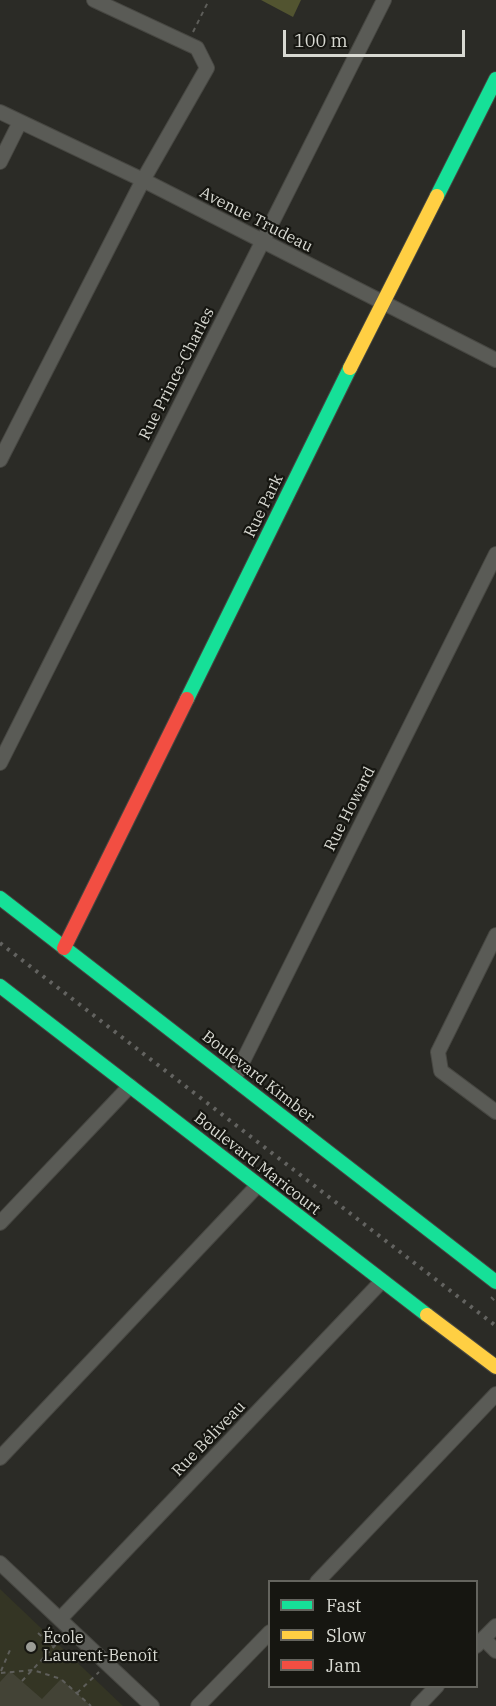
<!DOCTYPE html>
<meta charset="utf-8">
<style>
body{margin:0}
#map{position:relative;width:496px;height:1706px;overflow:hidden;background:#2b2b26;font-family:"IBM Plex Serif",serif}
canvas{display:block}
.legend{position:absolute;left:268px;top:1580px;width:210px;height:108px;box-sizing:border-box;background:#161611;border:2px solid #64645e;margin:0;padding:8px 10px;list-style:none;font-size:18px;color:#d8d9d2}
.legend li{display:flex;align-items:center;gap:12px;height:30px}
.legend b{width:30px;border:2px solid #64645e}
.scale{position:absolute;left:283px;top:30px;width:182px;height:27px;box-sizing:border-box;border:3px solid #d8d9d2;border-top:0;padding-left:8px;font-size:18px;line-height:21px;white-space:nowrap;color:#d8d9d2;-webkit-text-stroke:4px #161611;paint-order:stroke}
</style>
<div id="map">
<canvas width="496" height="1706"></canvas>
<ul class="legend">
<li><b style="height:8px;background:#16e098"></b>Fast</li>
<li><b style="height:8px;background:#ffcf43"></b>Slow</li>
<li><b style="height:8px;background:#f24e42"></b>Jam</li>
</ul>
<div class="scale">100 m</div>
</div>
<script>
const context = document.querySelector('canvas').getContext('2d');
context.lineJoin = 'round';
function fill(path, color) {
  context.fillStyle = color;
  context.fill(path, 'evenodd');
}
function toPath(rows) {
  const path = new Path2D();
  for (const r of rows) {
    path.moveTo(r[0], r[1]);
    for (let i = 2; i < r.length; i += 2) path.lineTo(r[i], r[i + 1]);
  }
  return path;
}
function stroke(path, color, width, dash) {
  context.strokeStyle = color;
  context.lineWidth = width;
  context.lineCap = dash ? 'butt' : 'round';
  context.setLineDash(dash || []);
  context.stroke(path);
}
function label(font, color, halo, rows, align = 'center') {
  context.font = font + ' "IBM Plex Serif",serif';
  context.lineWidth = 4.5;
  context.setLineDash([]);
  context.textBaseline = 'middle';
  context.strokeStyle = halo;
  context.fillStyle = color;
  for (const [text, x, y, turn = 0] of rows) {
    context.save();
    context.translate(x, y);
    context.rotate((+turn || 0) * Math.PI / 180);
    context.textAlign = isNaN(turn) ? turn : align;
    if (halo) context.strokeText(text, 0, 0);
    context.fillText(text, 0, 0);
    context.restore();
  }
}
fill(toPath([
 [0,1589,123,1706,0,1706]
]), '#343524');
fill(toPath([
 [261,0,301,0,293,17]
]), '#525430');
fill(toPath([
 [10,1671,42,1699,61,1679,91,1706,0,1706,0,1682]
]), '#434336');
const street = toPath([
 [0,112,143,180,496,360],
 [0,162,20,122],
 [0,460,143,180,207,68,197,48,94,0],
 [0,763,384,0],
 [496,935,438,1052,441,1071,496,1112],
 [234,1079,496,554],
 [0,1223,130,1086],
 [0,1458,258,1185],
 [0,1563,152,1706],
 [317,1582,496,1394],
 [60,1619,382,1281],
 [484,1639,496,1651],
 [476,1646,496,1626],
 [198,1706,270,1632],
 [418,1706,437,1686]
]);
const fast = toPath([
 [437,196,496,79],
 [187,699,350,368],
 [0,898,496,1282],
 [0,986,427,1315]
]);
const slow = toPath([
 [350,368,437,196],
 [427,1315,496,1367]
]);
const jam = toPath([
 [64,948,187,699]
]);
stroke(street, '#474742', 16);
stroke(fast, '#474742', 16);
stroke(slow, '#474742', 16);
stroke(jam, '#474742', 16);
stroke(toPath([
 [193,32,209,0],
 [491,1297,496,1302],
 [38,1633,54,1647],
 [1,1671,10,1650],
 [1,1673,33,1670,61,1679,91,1706],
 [22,1681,63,1637],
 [77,1693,99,1672]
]), '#5e5e5a', 2, [4.5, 4.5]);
stroke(street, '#5a5b56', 14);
stroke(fast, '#16e098', 14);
stroke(slow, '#ffcf43', 14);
stroke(jam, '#f24e42', 14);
stroke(toPath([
 [0,943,496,1326]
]), '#636360', 4, [3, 6]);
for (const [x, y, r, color] of [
 [31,1647,6,"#9b9c96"]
]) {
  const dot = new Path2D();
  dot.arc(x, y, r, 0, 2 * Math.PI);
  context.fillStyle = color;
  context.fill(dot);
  stroke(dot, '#161611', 2);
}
label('16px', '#d8d9d2', '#161611', [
 ["Avenue Trudeau",256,220,27],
 ["Rue Prince-Charles",177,374,-63],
 ["Rue Park",264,506,-64],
 ["Rue Howard",350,809,-63],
 ["Boulevard Kimber",258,1077,38],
 ["Boulevard Maricourt",257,1164,38],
 ["Rue Béliveau",209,1439,-46]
]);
label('16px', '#d8d9d2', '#161611', [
 ["École",43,1638],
 ["Laurent-Benoît",43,1656]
], 'left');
</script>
